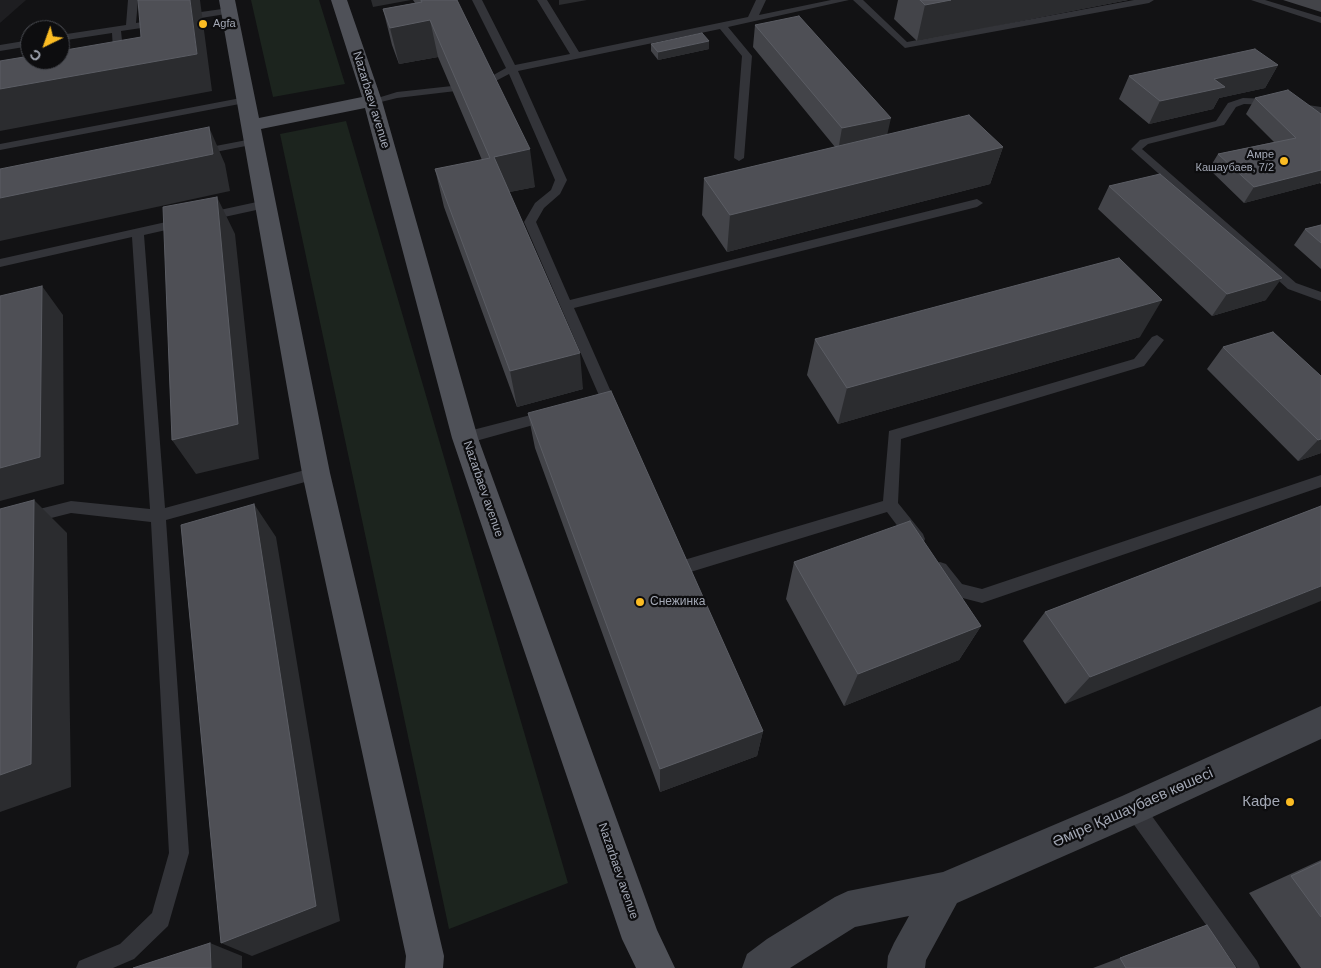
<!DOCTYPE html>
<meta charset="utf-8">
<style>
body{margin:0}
#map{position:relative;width:1321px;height:968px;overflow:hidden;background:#121214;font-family:Arial,sans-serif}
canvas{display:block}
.north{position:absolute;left:20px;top:20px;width:50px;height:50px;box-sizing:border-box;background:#0d0d0f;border:1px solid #494b51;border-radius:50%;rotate:222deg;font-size:14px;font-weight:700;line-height:20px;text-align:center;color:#a3a8b5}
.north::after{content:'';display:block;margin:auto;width:18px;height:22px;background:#fbbc23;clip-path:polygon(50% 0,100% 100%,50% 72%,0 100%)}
</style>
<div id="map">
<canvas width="1321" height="968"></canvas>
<div class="north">С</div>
</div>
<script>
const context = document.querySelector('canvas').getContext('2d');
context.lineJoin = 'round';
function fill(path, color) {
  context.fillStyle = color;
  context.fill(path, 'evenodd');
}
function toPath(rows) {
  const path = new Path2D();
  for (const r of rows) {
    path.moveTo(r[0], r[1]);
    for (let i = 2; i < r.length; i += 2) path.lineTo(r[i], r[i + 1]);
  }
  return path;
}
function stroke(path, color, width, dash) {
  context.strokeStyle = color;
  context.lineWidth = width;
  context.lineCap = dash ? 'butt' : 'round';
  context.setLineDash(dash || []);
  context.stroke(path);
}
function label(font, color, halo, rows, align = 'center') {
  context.font = font + ' Arial,sans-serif';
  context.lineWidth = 4.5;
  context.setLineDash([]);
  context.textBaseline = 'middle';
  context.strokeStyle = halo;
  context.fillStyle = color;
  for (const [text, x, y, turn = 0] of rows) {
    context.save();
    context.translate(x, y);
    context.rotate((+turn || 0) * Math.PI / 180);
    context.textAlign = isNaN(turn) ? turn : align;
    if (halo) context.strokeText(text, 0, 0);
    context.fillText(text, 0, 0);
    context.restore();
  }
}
fill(toPath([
 [0,0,26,0,0,23]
]), '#1e1e21');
fill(toPath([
 [251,0,319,0,345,84,273,97],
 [346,121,568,883,449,929,280,134]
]), '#1c241e');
fill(toPath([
 [128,0,138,0,136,23,155,20,160,23,155,26,121,31,123,50,118,62,110,60,113,50,112,33,60,41,60,35,126,25,128,0],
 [472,0,482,0,515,65,570,54,537,0,547,0,579,52,748,17,756,0,766,0,759,15,831,0,849,0,728,27,752,56,744,158,739,161,734,158,742,56,720,29,518,71,567,180,560,194,544,208,536,222,570,300,977,199,983,203,977,207,574,308,619,410,617,414,607,414,524,222,535,203,551,190,555,180,509,74,490,84,481,82,506,68,472,0],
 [853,0,863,0,907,42,1134,0,1154,0,1149,3,905,48,853,0],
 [1251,0,1265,0,1321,17,1321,23,1251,0],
 [229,8,234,11,232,13,201,18,196,15,201,12,229,8],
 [30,40,30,46,0,51,0,45,30,40],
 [452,86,457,89,456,91,397,98,373,104,368,101,397,92,452,86],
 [246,97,250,98,250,102,0,150,0,144,246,97],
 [1243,98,1273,99,1278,102,1273,105,1244,104,1236,107,1224,125,1148,144,1142,149,1296,283,1321,292,1321,301,1288,289,1131,149,1140,140,1216,121,1228,103,1243,98],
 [1295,103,1321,107,1321,113,1291,108,1290,106,1295,103],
 [252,139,256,140,256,144,200,155,195,152,200,149,252,139],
 [266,200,270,201,270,207,206,221,200,217,206,213,266,200],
 [184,218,190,222,188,225,144,235,165,508,316,467,321,469,323,473,321,477,316,479,166,520,189,853,168,926,134,959,113,968,76,968,79,961,120,944,152,913,169,853,151,522,71,513,0,531,0,519,71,501,150,509,132,237,0,267,0,259,184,218],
 [1157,335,1164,340,1144,366,901,439,898,503,923,534,925,539,923,544,917,546,911,544,887,512,684,574,678,572,676,567,678,562,684,560,883,501,889,431,1134,359,1152,337,1157,335],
 [550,410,555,411,557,415,555,419,465,444,460,442,458,438,460,434,465,432,550,410],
 [1321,475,1321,487,982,603,951,595,932,569,934,564,940,562,946,564,962,584,982,589,1321,475],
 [1134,799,1141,801,1257,961,1260,968,1237,968,1127,815,1125,808,1127,801,1134,799]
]), '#333439');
fill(toPath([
 [1321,706,1321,739,1146,820,957,903,926,960,925,968,887,968,888,956,894,943,909,916,855,927,790,968,742,968,747,954,767,939,835,897,848,891,943,872,1122,796,1321,706]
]), '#414349');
fill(toPath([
 [219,0,235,0,259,118,362,97,331,0,347,0,382,101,478,438,657,930,675,968,636,968,622,939,452,438,365,108,261,129,330,473,444,956,443,968,405,968,406,956,302,473,219,0]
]), '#4f5158');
fill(toPath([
 [413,0,457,0,535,187,509,192,583,389,517,407,444,207,435,169,482,160,438,57,399,64,392,45,383,9,415,3],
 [898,0,1128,0,917,41,894,19],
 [1283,0,1321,0,1321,12],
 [755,25,887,134,1003,147,990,184,727,252,702,215,704,178,835,147,753,47],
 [651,44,709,49,658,60,651,51],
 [1278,65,1265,88,1219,98,1213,109,1149,124,1119,99,1129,76],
 [1255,98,1321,114,1321,184,1320,183,1244,203,1209,169,1218,154,1274,142,1246,114],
 [1109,186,1266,300,1212,316,1098,209],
 [1321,225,1321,269,1294,245,1305,229],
 [1140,337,838,424,807,375,815,339],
 [1223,347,1321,376,1321,453,1298,461,1207,369],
 [528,413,763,731,757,756,660,792,535,448],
 [1321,506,1065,704,1023,641,1045,612],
 [794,562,981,626,959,660,844,706,786,599],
 [1321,860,1321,968,1301,968,1249,893],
 [1207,925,1236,968,1093,968]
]), '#434449');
fill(toPath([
 [190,0,200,0,212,91,0,131,0,83,197,54],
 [371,0,411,0,373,7],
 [559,0,587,0,559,5],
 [951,0,1128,0,917,41,925,5],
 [430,20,438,57,399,64,390,28],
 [709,41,709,49,658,60,658,52],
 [1278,65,1265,88,1219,98,1213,109,1149,124,1160,101,1214,79],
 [891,118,886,140,838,151,842,128],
 [209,127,225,164,230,191,0,241,0,198],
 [1003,147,990,184,727,252,730,215],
 [530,149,535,187,500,194,494,157],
 [1321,170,1321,181,1320,183,1244,203,1254,187],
 [217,197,235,234,259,459,196,474,172,440],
 [1282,278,1266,300,1212,316,1227,294],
 [42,286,63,315,64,484,0,501,0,468],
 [1162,300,1140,337,838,424,847,388],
 [580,353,583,389,517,407,510,371],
 [1321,439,1321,453,1298,461,1318,440],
 [34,500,67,533,71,787,0,812,0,775],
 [254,504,276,537,340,921,252,956,221,943],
 [1321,586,1321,601,1065,704,1090,677],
 [981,626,959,660,844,706,858,674],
 [763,731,757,756,660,792,660,769],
 [210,943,242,956,242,968,211,968]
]), '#2b2c2f');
const building = toPath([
 [138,0,190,0,197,54,0,89,0,61,30,56,30,60,60,60,60,51,141,37,138,0],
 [421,0,457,0,530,149,494,157,580,353,510,371,435,169,490,158,430,20,390,28,383,9,422,2,421,0],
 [920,0,951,0,925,5,920,0],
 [799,16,891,118,842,128,755,25,799,16],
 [702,33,709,41,658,52,651,44,702,33],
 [1255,49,1278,65,1214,79,1225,87,1160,101,1129,76,1255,49],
 [1288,90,1321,114,1321,170,1254,187,1218,154,1296,138,1255,98,1288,90],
 [969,115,1003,147,730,215,704,178,969,115],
 [209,127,213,154,0,198,0,169,209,127],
 [1160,174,1282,278,1227,294,1109,186,1160,174],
 [217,197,238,424,172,440,163,207,217,197],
 [1321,225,1321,243,1305,229,1321,225],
 [1119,258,1162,300,847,388,815,339,1119,258],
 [42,286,40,457,0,468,0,296,42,286],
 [1273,332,1321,376,1321,439,1318,440,1223,347,1273,332],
 [611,391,763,731,660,769,528,413,611,391],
 [34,500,31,764,0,775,0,509,34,500],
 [254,504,316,906,221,943,181,525,254,504],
 [1321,506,1321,586,1090,677,1045,612,1321,506],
 [910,521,981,626,858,674,794,562,910,521],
 [1321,862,1321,917,1291,876,1321,862],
 [1207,925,1236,968,1126,968,1120,958,1207,925],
 [210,943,211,968,133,968,210,943]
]);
fill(building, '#4e4f55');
stroke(building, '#5b5d64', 1);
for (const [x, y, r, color] of [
 [203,24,5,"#fbbc23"],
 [1284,161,5,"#fbbc23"],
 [640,602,5,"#fbbc23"],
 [1290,802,5,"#fbbc23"]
]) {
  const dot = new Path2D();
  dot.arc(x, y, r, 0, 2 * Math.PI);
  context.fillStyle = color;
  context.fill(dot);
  stroke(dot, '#0d0d0f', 2);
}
label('11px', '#a3a8b5', '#0d0d0f', [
 ["Agfa",213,24],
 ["Амре",1274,155,"right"],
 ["Кашаубаев, 7/2",1274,168,"right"]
], 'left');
label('12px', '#a3a8b5', '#0d0d0f', [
 ["Nazarbaev avenue",371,100,73],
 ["Nazarbaev avenue",483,489,71],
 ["Nazarbaev avenue",618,871,71]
]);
label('12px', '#a3a8b5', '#0d0d0f', [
 ["Снежинка",650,602]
], 'left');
label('15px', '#a3a8b5', '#0d0d0f', [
 ["Кафе",1280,802]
], 'right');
label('15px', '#a3a8b5', '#0d0d0f', [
 ["Әміре Қашаубаев көшесі",1133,808,-24]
]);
</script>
